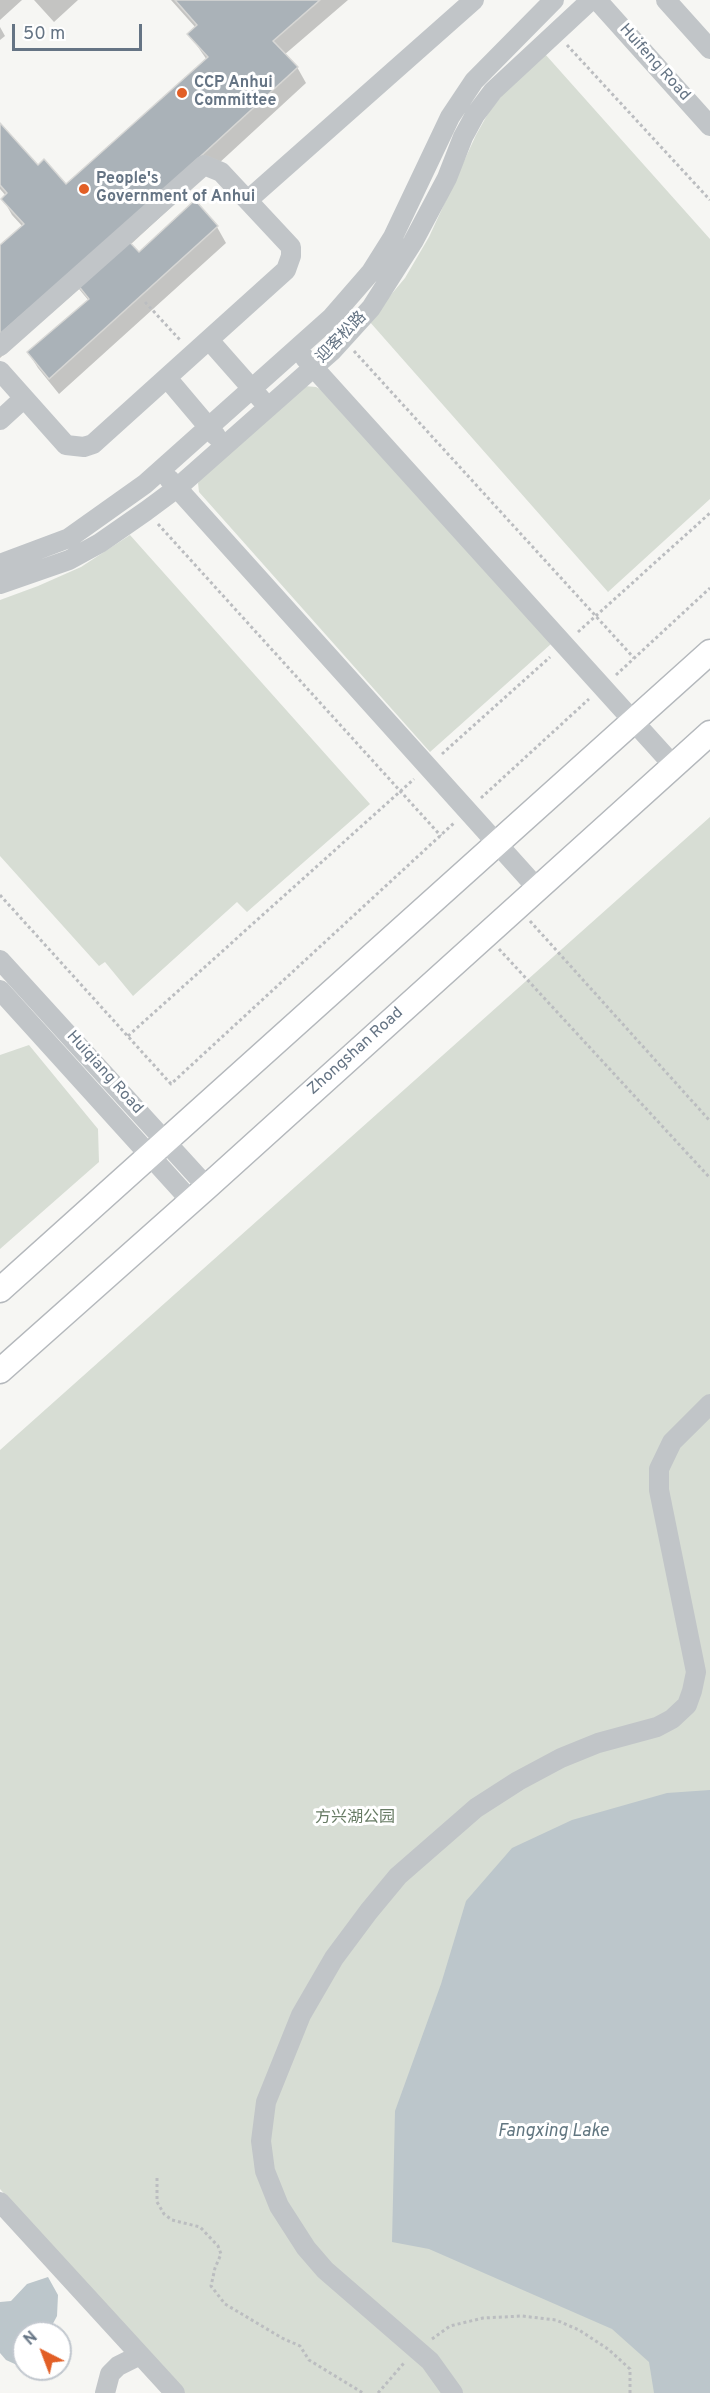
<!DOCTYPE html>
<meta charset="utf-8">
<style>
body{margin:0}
#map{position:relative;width:710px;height:2393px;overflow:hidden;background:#f6f6f3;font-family:Overpass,sans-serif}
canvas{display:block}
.north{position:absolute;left:12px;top:2321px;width:60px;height:60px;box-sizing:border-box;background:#fff;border:2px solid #c1c7ce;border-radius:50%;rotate:318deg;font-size:16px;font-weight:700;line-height:24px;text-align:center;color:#657484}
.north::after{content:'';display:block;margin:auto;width:21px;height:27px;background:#e25f26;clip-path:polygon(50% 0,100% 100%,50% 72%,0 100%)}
.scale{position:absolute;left:12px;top:24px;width:130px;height:27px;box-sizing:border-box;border:3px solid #657484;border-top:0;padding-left:8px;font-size:18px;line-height:21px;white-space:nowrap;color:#657484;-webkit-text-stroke:4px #fff;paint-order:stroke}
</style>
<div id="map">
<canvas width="710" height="2393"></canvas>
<div class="north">N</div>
<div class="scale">50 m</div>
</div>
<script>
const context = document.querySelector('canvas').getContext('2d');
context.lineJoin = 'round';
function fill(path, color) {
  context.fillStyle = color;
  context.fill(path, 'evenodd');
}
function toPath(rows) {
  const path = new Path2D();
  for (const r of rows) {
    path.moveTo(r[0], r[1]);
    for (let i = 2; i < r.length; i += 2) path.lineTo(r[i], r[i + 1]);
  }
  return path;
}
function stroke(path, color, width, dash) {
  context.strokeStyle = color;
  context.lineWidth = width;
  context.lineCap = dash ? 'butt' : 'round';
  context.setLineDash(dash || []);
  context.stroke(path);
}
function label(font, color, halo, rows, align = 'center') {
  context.font = font + ' Overpass,"Noto Sans SC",sans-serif';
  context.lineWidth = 6;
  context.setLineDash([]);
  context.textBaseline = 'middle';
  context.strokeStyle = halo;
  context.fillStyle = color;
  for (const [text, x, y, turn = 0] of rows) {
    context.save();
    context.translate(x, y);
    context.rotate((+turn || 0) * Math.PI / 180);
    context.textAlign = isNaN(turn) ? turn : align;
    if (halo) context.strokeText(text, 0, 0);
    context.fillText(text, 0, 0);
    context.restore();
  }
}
fill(toPath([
 [545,54,710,239,710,499,608,592,369,321,405,278,429,237,476,135,490,110,508,88],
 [304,386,316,387,326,392,551,644,430,752,199,492,198,483,203,475],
 [130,535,370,804,247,912,237,902,133,996,105,962,99,966,0,856,0,600,38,586,81,567],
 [710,817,710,2393,184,2393,0,2189,0,1450],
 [29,1045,98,1129,99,1162,0,1249,0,1055]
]), '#d7ddd4');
fill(toPath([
 [710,1790,710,2393,654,2393,649,2362,612,2329,429,2249,392,2242,395,2111,441,1984,466,1901,512,1848,572,1820,667,1793],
 [48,2277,58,2295,57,2316,48,2333,24,2333,24,2361,17,2365,6,2360,0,2353,0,2302,11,2301,27,2284]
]), '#bcc6cb');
fill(toPath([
 [0,0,22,0,0,20],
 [34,0,78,0,54,22],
 [171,0,348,0,284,55,297,67,306,83,130,245,139,255,195,203,217,227,226,243,59,394,38,368,28,352,89,301,79,289,0,358,0,247,23,227,12,215,3,199,6,196,0,189,0,125,38,167,66,187,207,60,189,34,196,28],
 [0,27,5,36,0,40]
]), '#0003');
const building = toPath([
 [175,0,320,0,273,41,298,67,119,231,139,252,195,200,218,226,49,379,27,352,89,299,69,274,0,334,0,245,24,224,1,199,7,193,0,185,0,123,38,165,44,159,66,184,208,57,187,34,197,25,175,0]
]);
fill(building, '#aab2b8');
stroke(building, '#d7d7d5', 1.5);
const major = toPath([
 [0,1290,710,652],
 [0,1371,207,1187,710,733]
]);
stroke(major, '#b4b8bc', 27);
stroke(toPath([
 [567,45,710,200],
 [145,302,180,340],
 [354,351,634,658],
 [158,524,441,836],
 [578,632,710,513],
 [616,675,710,588],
 [442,754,550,657],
 [481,798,589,699],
 [0,895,171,1084,454,823],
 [530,921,710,1121],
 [499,949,710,1178],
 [128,1036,414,779],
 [157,2178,157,2202,164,2214,172,2220,200,2227,218,2246,221,2254,215,2268,211,2286,225,2304,282,2338,300,2346,309,2360,363,2393],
 [432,2339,450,2326,483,2318,522,2316,556,2320,579,2330,608,2349,630,2369,630,2393],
 [378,2393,404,2363]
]), '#bbbdc0', 3, [3, 3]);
stroke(toPath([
 [597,0,710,126],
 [666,0,710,49],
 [248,200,474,0],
 [209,340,261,399],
 [0,346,204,165,221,172,291,247,291,256,286,270,93,444,84,447,66,445,0,371],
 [305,358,673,765],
 [167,378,216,436],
 [0,420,23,399],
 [169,479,537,888],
 [0,564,69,538,145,484,331,318,371,272,393,237,450,117,474,81,554,0],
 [0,584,69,560,100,543,146,511,177,488,332,351,371,308,413,242,447,178,463,137,475,115,493,91,591,0],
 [0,960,207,1187],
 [0,990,191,1201],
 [0,2202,175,2393],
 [105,2393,110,2374,118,2366,140,2355],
 [453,2393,430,2361,325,2270,306,2248,279,2206,265,2171,261,2141,266,2102,301,2015,334,1958,369,1911,398,1876,476,1808,518,1781,561,1758,598,1743,657,1727,672,1719,687,1705,692,1691,696,1672,659,1490,659,1469,672,1442,710,1404]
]), '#c1c5c8', 20);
stroke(major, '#fff', 24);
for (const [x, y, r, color] of [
 [182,93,6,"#e25f26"],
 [84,189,6,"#e25f26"]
]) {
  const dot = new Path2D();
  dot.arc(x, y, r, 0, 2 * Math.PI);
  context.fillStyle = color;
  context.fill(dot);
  stroke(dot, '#fff', 2);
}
label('16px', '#657484', '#fff', [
 ["Huifeng Road",654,63,48],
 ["迎客松路",342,338,-46],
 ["Zhongshan Road",356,1052,-42],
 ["Huiqiang Road",104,1073,48]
]);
label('bold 16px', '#657484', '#fff', [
 ["CCP Anhui",194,84],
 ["Committee",194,102],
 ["People's",96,180],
 ["Government of Anhui",96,198]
], 'left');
label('16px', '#677b64', '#fff', [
 ["方兴湖公园",355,1819]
]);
label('italic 18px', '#617680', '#fff', [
 ["Fangxing Lake",553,2132]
]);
</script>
